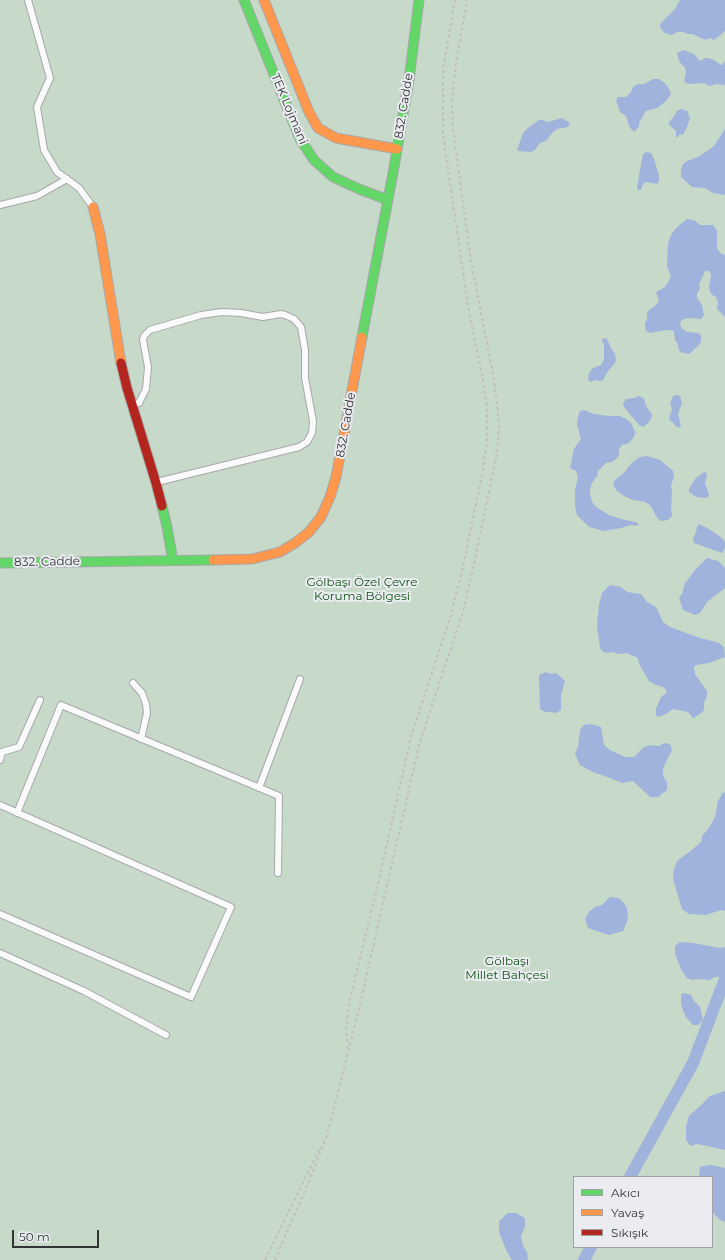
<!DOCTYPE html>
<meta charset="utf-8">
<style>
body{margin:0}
#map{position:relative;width:725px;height:1260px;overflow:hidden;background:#dfe0e4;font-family:Montserrat,sans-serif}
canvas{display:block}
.legend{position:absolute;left:573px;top:1176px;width:140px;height:72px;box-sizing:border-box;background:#ebecf2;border:1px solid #a1a2a6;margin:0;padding:5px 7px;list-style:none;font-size:12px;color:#323335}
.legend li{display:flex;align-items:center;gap:8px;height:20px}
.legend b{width:20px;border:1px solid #a1a2a6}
.scale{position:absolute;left:12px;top:1230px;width:87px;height:18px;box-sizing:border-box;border:2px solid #323335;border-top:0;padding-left:5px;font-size:12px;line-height:14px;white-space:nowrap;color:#323335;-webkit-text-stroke:3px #ebecf2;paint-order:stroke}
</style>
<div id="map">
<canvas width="725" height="1260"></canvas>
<ul class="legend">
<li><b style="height:5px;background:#63d668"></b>Akıcı</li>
<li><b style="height:5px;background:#ff974d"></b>Yavaş</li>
<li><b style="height:5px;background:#b3261e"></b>Sıkışık</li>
</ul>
<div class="scale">50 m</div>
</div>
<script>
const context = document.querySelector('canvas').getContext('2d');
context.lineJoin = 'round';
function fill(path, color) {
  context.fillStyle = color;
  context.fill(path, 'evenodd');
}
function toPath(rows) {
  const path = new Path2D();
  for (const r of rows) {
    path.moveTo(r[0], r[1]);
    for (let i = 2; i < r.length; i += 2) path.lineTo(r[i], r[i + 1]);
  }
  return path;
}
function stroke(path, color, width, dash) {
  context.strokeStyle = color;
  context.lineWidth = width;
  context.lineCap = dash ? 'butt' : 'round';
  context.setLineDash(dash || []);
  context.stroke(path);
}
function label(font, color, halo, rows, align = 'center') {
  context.font = font + ' Montserrat,sans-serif';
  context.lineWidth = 4;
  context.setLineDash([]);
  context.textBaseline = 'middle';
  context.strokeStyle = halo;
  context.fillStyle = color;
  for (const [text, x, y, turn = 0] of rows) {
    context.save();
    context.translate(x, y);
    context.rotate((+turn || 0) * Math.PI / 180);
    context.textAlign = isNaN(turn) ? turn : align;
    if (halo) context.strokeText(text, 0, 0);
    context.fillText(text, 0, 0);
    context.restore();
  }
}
fill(toPath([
 [0,0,725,0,725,1260,0,1260],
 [574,1177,712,1177,712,1247,574,1247]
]), '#c7d9c8');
fill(toPath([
 [680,0,725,0,725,31,714,40,710,38,705,40,693,34,688,34,683,32,677,32,672,35,665,33,661,29,660,24,675,9],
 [683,50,694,54,700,61,705,58,708,58,714,60,721,65,724,63,725,60,725,85,716,84,710,86,704,83,688,84,684,81,686,72,685,68,679,61,677,53],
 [653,79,659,79,665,83,669,89,671,94,666,101,657,108,646,111,639,123,639,127,634,132,630,128,626,116,620,112,616,100,618,97,626,97,630,93,634,86,638,84,644,84],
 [681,109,687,111,690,118,687,127,683,135,680,134,678,137,676,137,676,131,674,129,669,125,669,122,673,118,677,111],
 [562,118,570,123,568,127,557,129,552,133,547,140,539,144,535,150,531,152,518,151,517,150,523,133,529,127,539,120,543,120,548,122],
 [725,129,725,195,713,193,705,188,692,187,681,177,681,169,683,164,687,161,700,156,714,146],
 [646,152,651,153,654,159,659,176,659,181,657,184,646,182,643,184,641,190,638,190,637,187,642,159,643,154],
 [687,219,694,220,700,225,713,225,717,231,717,248,720,253,725,255,725,317,717,309,718,303,716,297,711,294,709,288,711,275,709,271,705,271,699,285,700,289,697,293,697,298,702,305,704,315,701,319,688,318,682,320,680,323,681,328,684,330,688,332,699,333,701,336,701,342,697,347,689,354,680,352,678,347,678,344,675,340,674,331,666,330,650,333,646,331,645,324,647,319,647,312,656,305,659,301,656,292,665,287,671,277,667,266,668,244,671,235,676,228],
 [603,338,607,339,611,348,615,354,616,360,615,363,608,371,603,380,600,381,595,380,591,382,588,380,589,373,593,368,601,365,604,360,604,345,602,341],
 [677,395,680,396,682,403,678,414,681,426,678,428,669,419,672,409,670,403,673,396],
 [638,396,641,397,644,399,647,408,652,414,651,419,646,425,643,427,639,425,624,407,623,404,626,399,635,398],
 [584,410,594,414,609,416,620,416,626,419,631,423,635,432,634,437,629,443,622,445,619,449,619,455,616,459,612,462,606,463,598,471,597,476,592,483,590,489,590,494,592,502,596,507,609,515,625,520,635,522,638,523,638,526,631,525,621,528,604,531,589,527,577,515,575,506,575,491,578,477,576,471,570,468,574,449,581,439,577,424,578,417,580,411],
 [647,456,660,460,673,471,674,477,671,485,672,493,671,509,672,516,668,520,661,521,658,519,650,505,645,502,633,500,626,497,617,491,613,485,615,480,625,472,628,467,634,461,640,457],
 [704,472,706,473,707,476,705,483,709,494,708,497,705,498,696,497,689,492,689,489,695,479],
 [699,524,709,529,722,538,725,542,725,548,722,553,694,543,693,539,696,532,697,527],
 [707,558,718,561,725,568,725,588,707,602,700,613,695,615,683,610,679,597,682,594,685,583,696,569],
 [610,585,621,587,627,592,641,594,647,602,656,607,663,622,670,627,697,637,719,643,724,647,725,657,709,663,696,665,694,667,695,674,707,691,707,696,704,703,704,710,700,714,693,718,688,712,673,709,666,714,658,717,656,715,656,709,661,697,665,694,667,691,663,687,656,685,649,681,639,664,638,658,627,653,618,654,614,652,607,653,603,652,600,648,597,626,599,604,602,593],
 [546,672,551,674,556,673,565,681,561,695,561,710,556,713,549,712,545,712,540,709,539,675],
 [590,724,601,727,604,745,610,750,625,757,634,757,644,747,651,745,659,746,664,743,670,744,672,750,663,768,663,776,667,782,667,790,658,797,650,797,633,781,622,783,610,778,593,772,580,765,575,754,578,746,580,730,584,725],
 [723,792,725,793,725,911,721,910,706,915,689,914,682,909,673,879,674,869,677,861,692,850,701,842,702,836,709,828,715,817,718,801],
 [610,897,619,898,624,903,627,908,628,919,623,931,609,935,588,928,585,919,589,912,595,907,602,905],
 [680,942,693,943,720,948,725,947,725,976,715,977,709,980,698,979,692,980,687,978,682,971,675,954,675,946],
 [685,993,691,995,694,1001,700,1007,703,1020,698,1025,693,1025,686,1017,683,1011,681,1002,681,994],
 [725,1091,725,1150,697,1144,691,1146,686,1140,686,1126,689,1116,700,1106,710,1096],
 [711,1165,725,1168,725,1222,720,1220,712,1212,712,1177,699,1177,700,1167],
 [508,1213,516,1213,525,1218,525,1226,521,1237,523,1246,527,1252,528,1260,512,1260,507,1252,499,1232,499,1221]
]), '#9fb3dc');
stroke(toPath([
 [630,1177,693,1063,725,979],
 [584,1260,591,1247]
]), '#9fb3dc', 12);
const lane = toPath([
 [28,0,50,78,37,107,44,150,57,172,79,188,93,207],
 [0,205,37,196,67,179],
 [134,404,139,403,146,389,148,367,143,340,144,336,150,330,201,315,222,312,241,313,263,317,281,314,285,315,294,319,301,327,305,350,305,378,313,421,312,433,307,442,299,447,157,482],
 [133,683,142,693,146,704,147,713,141,739],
 [0,760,2,752,19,747,40,700],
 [259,788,300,679],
 [0,805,231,907,191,997,0,914],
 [17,813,61,705,279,796,278,873],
 [0,953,84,991,166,1035]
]);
const fast = toPath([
 [244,0,300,139,314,160,333,177,359,189,388,200],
 [362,337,393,173,409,80,419,0],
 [162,506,167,527,173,561],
 [0,563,213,560]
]);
const slow = toPath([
 [264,0,309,112,318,128,336,138,397,149],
 [93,207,100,234,121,363],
 [213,560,252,559,280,552,295,543,309,532,321,517,330,497,336,477,362,337]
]);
const jam = toPath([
 [121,363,127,388,156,483,162,506]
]);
stroke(lane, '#a7a8ab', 8);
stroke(fast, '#a7a8ab', 11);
stroke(slow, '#a7a8ab', 11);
stroke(jam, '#a7a8ab', 11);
stroke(toPath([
 [348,1048,346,1030,350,999,376,892,411,737,450,618,463,567,483,470,487,440,487,406,483,380,468,306,443,135,443,70,455,0],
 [265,1260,321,1146],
 [275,1260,307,1186,327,1135,358,1013,419,745,463,612,474,564,497,453,499,427,497,404,493,373,471,262,453,129,452,99,456,63,467,0]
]), '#bfbfbf', 2, [3, 3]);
stroke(lane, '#fafafb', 6);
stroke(fast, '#63d668', 9);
stroke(slow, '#ff974d', 9);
stroke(jam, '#b3261e', 9);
label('12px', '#323335', '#ebecf2', [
 ["832. Cadde",404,106,-81],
 ["TEK Lojmani",289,109,67],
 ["832. Cadde",346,425,-80],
 ["832. Cadde",47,562,-1]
]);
label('12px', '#0e5412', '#ebecf2', [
 ["Gölbaşı Özel Çevre",362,582],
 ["Koruma Bölgesi",362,596],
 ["Gölbaşı",507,961],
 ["Millet Bahçesi",507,975]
]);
</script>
